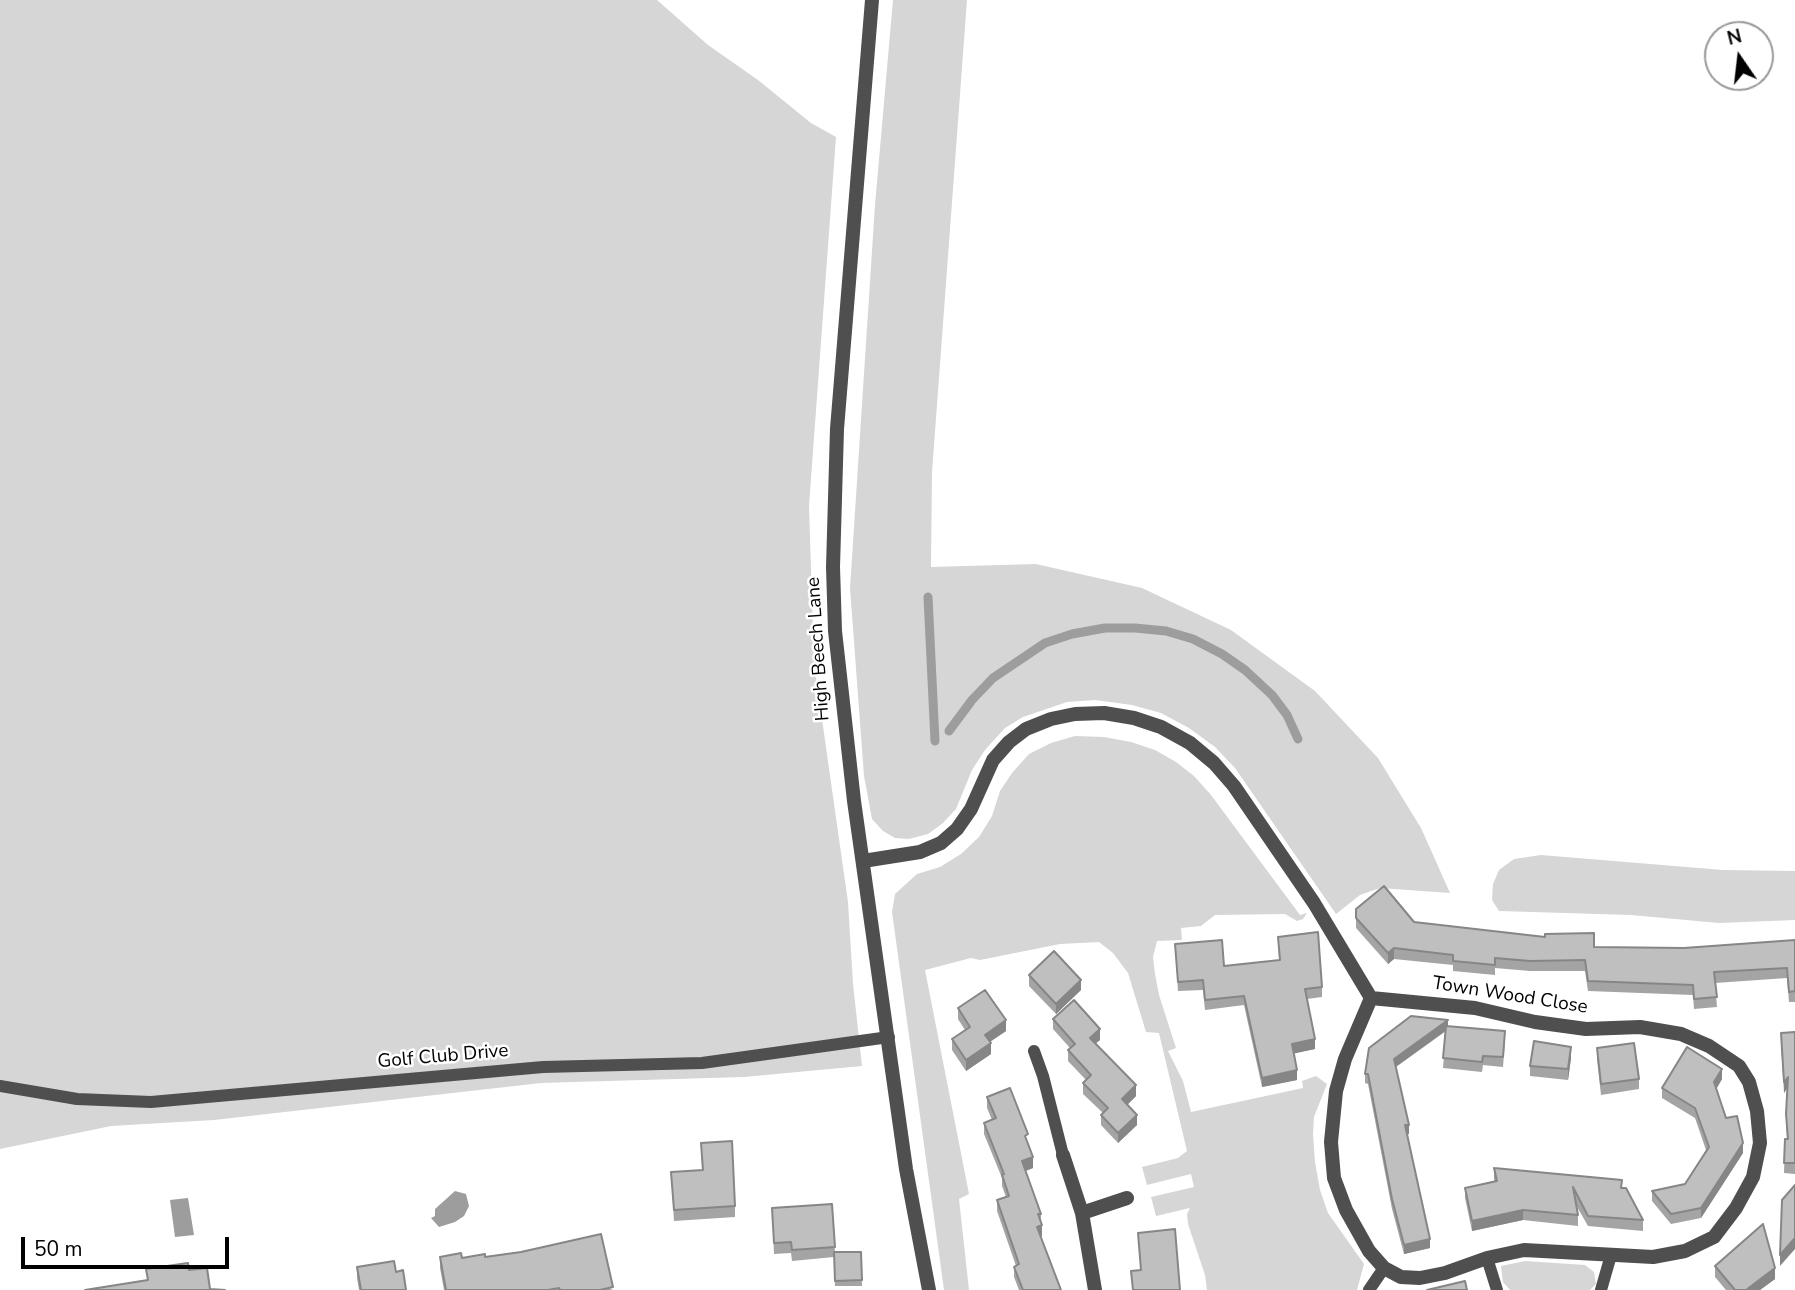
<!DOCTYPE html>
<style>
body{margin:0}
#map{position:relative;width:1795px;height:1290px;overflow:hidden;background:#fff;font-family:"Nunito Sans",sans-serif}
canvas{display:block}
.north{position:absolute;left:1704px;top:21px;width:70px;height:70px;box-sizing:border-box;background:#fff;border:2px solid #999;border-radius:50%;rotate:346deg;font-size:19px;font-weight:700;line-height:28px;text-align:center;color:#000}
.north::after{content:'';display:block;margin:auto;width:24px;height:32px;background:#000;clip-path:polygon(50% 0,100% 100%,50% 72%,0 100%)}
.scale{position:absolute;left:21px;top:1237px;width:208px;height:32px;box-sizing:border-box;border:4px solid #000;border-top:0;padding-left:9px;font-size:21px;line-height:24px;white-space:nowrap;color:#000;-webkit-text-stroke:5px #fff;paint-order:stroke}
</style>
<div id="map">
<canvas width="1795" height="1290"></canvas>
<div class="north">N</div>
<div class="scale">50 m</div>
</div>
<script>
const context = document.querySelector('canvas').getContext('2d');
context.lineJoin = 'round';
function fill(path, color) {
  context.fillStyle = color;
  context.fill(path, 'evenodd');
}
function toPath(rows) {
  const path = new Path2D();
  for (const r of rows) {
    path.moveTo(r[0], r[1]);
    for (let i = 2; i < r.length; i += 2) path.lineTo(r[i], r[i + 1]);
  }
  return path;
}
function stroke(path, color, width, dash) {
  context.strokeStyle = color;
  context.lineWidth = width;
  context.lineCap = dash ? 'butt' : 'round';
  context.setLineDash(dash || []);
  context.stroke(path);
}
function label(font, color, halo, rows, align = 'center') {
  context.font = font + ' "Nunito Sans",sans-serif';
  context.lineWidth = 5;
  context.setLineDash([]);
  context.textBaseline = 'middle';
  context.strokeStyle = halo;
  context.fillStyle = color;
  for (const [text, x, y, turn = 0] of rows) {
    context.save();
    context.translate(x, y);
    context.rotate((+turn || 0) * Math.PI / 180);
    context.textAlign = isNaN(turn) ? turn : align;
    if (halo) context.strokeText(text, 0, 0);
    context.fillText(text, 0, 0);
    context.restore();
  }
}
fill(toPath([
 [0,0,657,0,708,45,758,80,811,123,836,137,809,506,814,663,848,902,853,984,862,1066,744,1077,541,1083,214,1120,111,1126,0,1149],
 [893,0,967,0,932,472,931,567,1036,564,1142,588,1231,630,1315,691,1378,758,1421,828,1450,893,1380,888,1360,895,1336,914,1235,768,1215,747,1189,728,1161,713,1132,705,1095,700,1067,702,1023,717,1005,728,985,750,972,770,956,809,943,823,928,834,909,839,895,838,883,831,872,819,864,776,850,588,875,205],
 [1075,736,1104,737,1131,742,1155,750,1176,762,1194,776,1211,795,1300,915,1307,913,1303,919,1297,921,1285,914,1215,915,1201,926,1181,928,1182,940,1157,941,1153,957,1155,974,1159,995,1176,1048,1168,1051,1183,1081,1191,1112,1303,1088,1302,1081,1316,1076,1327,1084,1314,1117,1313,1134,1315,1162,1320,1190,1328,1213,1364,1264,1357,1290,1207,1290,1205,1275,1188,1224,1187,1214,1190,1208,1156,1216,1151,1197,1194,1187,1191,1174,1147,1185,1142,1167,1178,1158,1187,1151,1159,1033,1146,1032,1128,973,1113,953,1099,942,1060,944,980,960,971,958,925,970,969,1194,959,1199,969,1290,944,1290,892,912,895,894,917,874,940,867,961,854,979,837,992,816,1000,791,1012,773,1029,754,1051,743],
 [1541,855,1723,870,1795,871,1795,920,1719,923,1631,915,1499,911,1492,900,1493,884,1499,870,1514,859],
 [1525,1261,1585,1265,1594,1272,1596,1284,1590,1290,1510,1290,1503,1282,1501,1266]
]), '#d6d6d6');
fill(toPath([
 [455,1191,466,1194,469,1206,464,1216,455,1222,439,1227,431,1218,435,1216,435,1209],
 [188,1198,194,1235,175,1237,170,1200]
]), '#9d9d9d');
stroke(toPath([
 [928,597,935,741],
 [949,731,972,700,993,678,1045,643,1072,634,1105,628,1135,628,1166,631,1193,639,1222,654,1245,670,1272,695,1287,715,1298,739]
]), '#9d9d9d', 9);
stroke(toPath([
 [1034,1051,1043,1076,1063,1155],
 [0,1086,77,1099,151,1102,543,1067,702,1063,889,1037],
 [1487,1258,1497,1290],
 [1369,1290,1384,1268],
 [1601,1290,1611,1255]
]), '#4f4f4f', 12);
stroke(toPath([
 [863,861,920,852,941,843,957,829,971,809,993,760,1009,742,1026,729,1051,719,1075,714,1104,713,1134,718,1161,727,1190,743,1214,763,1234,786,1314,903,1371,998],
 [1371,998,1475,1008,1535,1022,1586,1029,1640,1027,1681,1034,1709,1046,1739,1066,1749,1082,1757,1111,1760,1143,1753,1177,1736,1208,1714,1237,1685,1251,1653,1257,1524,1250,1487,1258,1445,1273,1420,1278,1401,1277,1384,1268,1369,1251,1346,1210,1334,1178,1331,1142,1336,1091,1345,1059,1371,998],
 [1063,1155,1082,1213,1095,1290],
 [1082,1213,1127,1198]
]), '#4f4f4f', 14);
stroke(toPath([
 [872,0,837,429,833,567,835,631,854,801,906,1169,929,1290]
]), '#4f4f4f', 14);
fill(toPath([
 [1356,909,1414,922,1594,947,1684,948,1795,940,1795,1002,1789,1002,1787,978,1715,983,1717,1007,1694,1009,1693,995,1588,991,1585,971,1530,971,1495,968,1495,975,1453,971,1453,965,1394,959,1388,964,1356,928],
 [1278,937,1322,987,1322,997,1307,999,1315,1049,1294,1053,1297,1080,1262,1087,1244,1005,1205,1010,1203,990,1178,991,1175,944,1224,966,1279,960],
 [1029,975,1081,990,1056,1014,1029,986],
 [958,1008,1006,1031,990,1042,991,1054,966,1071,952,1050,952,1039,965,1030,958,1019],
 [1053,1019,1100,1040,1096,1043,1136,1096,1127,1105,1137,1125,1118,1143,1101,1125,1101,1115,1103,1113,1083,1094,1083,1083,1086,1080,1068,1061,1068,1050,1070,1048,1053,1029],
 [1448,1027,1505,1041,1503,1067,1483,1065,1482,1072,1443,1068,1446,1031,1396,1067,1409,1134,1407,1134,1430,1248,1404,1254,1392,1209,1368,1084,1365,1083,1365,1074],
 [1795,1032,1795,1174,1784,1173,1785,1139,1787,1139,1786,1124,1787,1088,1784,1093,1781,1044,1781,1033],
 [1597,1048,1639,1079,1639,1089,1601,1095,1597,1059],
 [1571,1058,1568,1080,1530,1076,1530,1066],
 [1722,1079,1716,1089,1726,1118,1743,1153,1701,1218,1671,1224,1652,1201,1652,1191,1685,1184,1706,1150,1695,1118,1662,1098,1662,1088],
 [987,1097,1028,1144,1033,1168,1026,1171,1041,1214,1041,1236,1061,1290,1019,1290,1014,1277,1014,1267,1016,1266,997,1211,997,1200,1006,1197,1002,1186,1002,1178,984,1134,984,1123,992,1120,987,1108],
 [701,1143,735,1206,735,1217,674,1221,671,1172,702,1170],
 [1494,1168,1622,1188,1643,1220,1643,1231,1588,1226,1576,1205,1578,1215,1578,1226,1523,1220,1472,1231,1465,1198,1465,1188,1494,1181],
 [832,1204,835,1252,861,1252,862,1286,835,1286,834,1257,792,1261,791,1253,774,1254,772,1208],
 [521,1252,613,1290,444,1290,440,1268,440,1257,462,1258,485,1257],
 [1715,1266,1775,1279,1760,1290,1726,1290,1715,1277],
 [357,1267,396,1272,406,1290,359,1290,357,1278]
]), '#a4a4a4');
fill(toPath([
 [1394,948,1394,959,1388,964,1388,953],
 [1081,980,1081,990,1056,1014,1056,1004],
 [1006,1020,1006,1031,985,1045,985,1035],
 [1448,1020,1448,1029,1394,1068,1394,1059],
 [1100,1029,1100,1040,1090,1048,1090,1038],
 [1315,1039,1315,1049,1292,1054,1292,1044],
 [991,1043,991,1054,966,1071,966,1060],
 [1571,1047,1571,1058,1568,1080,1568,1069],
 [1722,1069,1722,1079,1714,1093,1714,1082],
 [1297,1070,1297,1080,1262,1087,1262,1078],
 [1788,1077,1788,1087,1784,1093,1784,1082],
 [1136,1085,1136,1096,1122,1110,1122,1099],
 [1137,1115,1137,1125,1118,1143,1118,1133],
 [1405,1125,1409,1125,1409,1134,1405,1135],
 [1743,1143,1743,1153,1701,1218,1701,1208],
 [1033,1157,1033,1168,1022,1172,1022,1161],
 [1523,1210,1523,1220,1472,1231,1472,1221],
 [1042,1225,1042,1236,1037,1238,1037,1227],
 [1795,1238,1795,1249,1780,1266,1780,1255],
 [1430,1239,1430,1248,1404,1254,1404,1245],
 [1775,1268,1775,1279,1760,1290,1746,1290]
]), '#868686');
const building = toPath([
 [1384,886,1414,922,1545,937,1545,934,1594,933,1594,947,1684,948,1795,940,1795,991,1789,992,1787,968,1714,972,1717,997,1694,999,1693,985,1588,981,1585,960,1530,961,1495,958,1495,965,1453,961,1453,955,1394,948,1388,953,1356,918,1356,909,1384,886],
 [1318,932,1322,987,1305,989,1315,1039,1292,1044,1297,1070,1262,1078,1244,996,1205,1000,1203,980,1178,982,1175,944,1222,940,1224,966,1280,960,1278,937,1318,932],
 [1054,951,1081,980,1056,1004,1029,975,1054,951],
 [985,990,1006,1020,985,1035,991,1043,966,1060,952,1039,970,1027,958,1008,985,990],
 [1074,1000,1100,1029,1090,1038,1136,1085,1122,1099,1137,1115,1118,1133,1101,1115,1108,1108,1083,1083,1091,1075,1068,1050,1075,1044,1053,1019,1074,1000],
 [1411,1016,1448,1020,1394,1059,1409,1125,1405,1125,1430,1239,1404,1245,1392,1199,1368,1074,1365,1074,1369,1048,1411,1016],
 [1446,1026,1505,1031,1503,1057,1483,1056,1482,1062,1443,1058,1446,1026],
 [1795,1032,1795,1163,1784,1163,1785,1139,1788,1139,1786,1114,1788,1077,1784,1082,1781,1033,1795,1032],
 [1534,1041,1571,1047,1568,1069,1530,1066,1534,1041],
 [1634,1043,1639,1079,1601,1084,1597,1048,1634,1043],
 [1687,1047,1722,1069,1714,1082,1726,1118,1737,1116,1743,1143,1701,1208,1671,1214,1652,1191,1685,1184,1709,1147,1695,1108,1662,1088,1687,1047],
 [1010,1088,1028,1134,1025,1136,1033,1157,1022,1161,1041,1214,1038,1214,1042,1225,1037,1227,1061,1290,1023,1290,1014,1267,1019,1264,997,1200,1009,1196,1002,1175,1004,1174,984,1123,996,1118,987,1097,1010,1088],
 [732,1141,735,1206,674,1210,671,1172,703,1170,701,1143,732,1141],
 [1494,1168,1622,1180,1621,1188,1626,1188,1643,1220,1588,1216,1573,1187,1578,1215,1523,1210,1472,1221,1465,1188,1497,1181,1494,1168],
 [1795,1185,1795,1238,1780,1255,1782,1200,1795,1185],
 [832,1204,835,1247,792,1250,791,1242,774,1243,772,1208,832,1204],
 [1763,1224,1775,1268,1746,1290,1735,1290,1715,1266,1763,1224],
 [1175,1229,1180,1290,1133,1290,1131,1271,1141,1270,1138,1233,1175,1229],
 [601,1234,613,1287,600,1290,560,1290,559,1288,548,1290,446,1290,440,1257,461,1253,462,1258,485,1254,485,1257,521,1252,601,1234],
 [834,1252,861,1252,862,1280,835,1281,834,1252],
 [394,1261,396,1272,403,1270,406,1290,361,1290,357,1267,394,1261],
 [188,1263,189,1270,207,1268,210,1289,225,1290,85,1290,148,1280,146,1269,188,1263],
 [1465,1281,1467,1290,1427,1290,1465,1281]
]);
fill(building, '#bfbfbf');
stroke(building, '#868686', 2);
label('19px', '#000', '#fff', [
 ["High Beech Lane",819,649,-94],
 ["Town Wood Close",1510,996,9],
 ["Golf Club Drive",443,1057,-5]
]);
</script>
